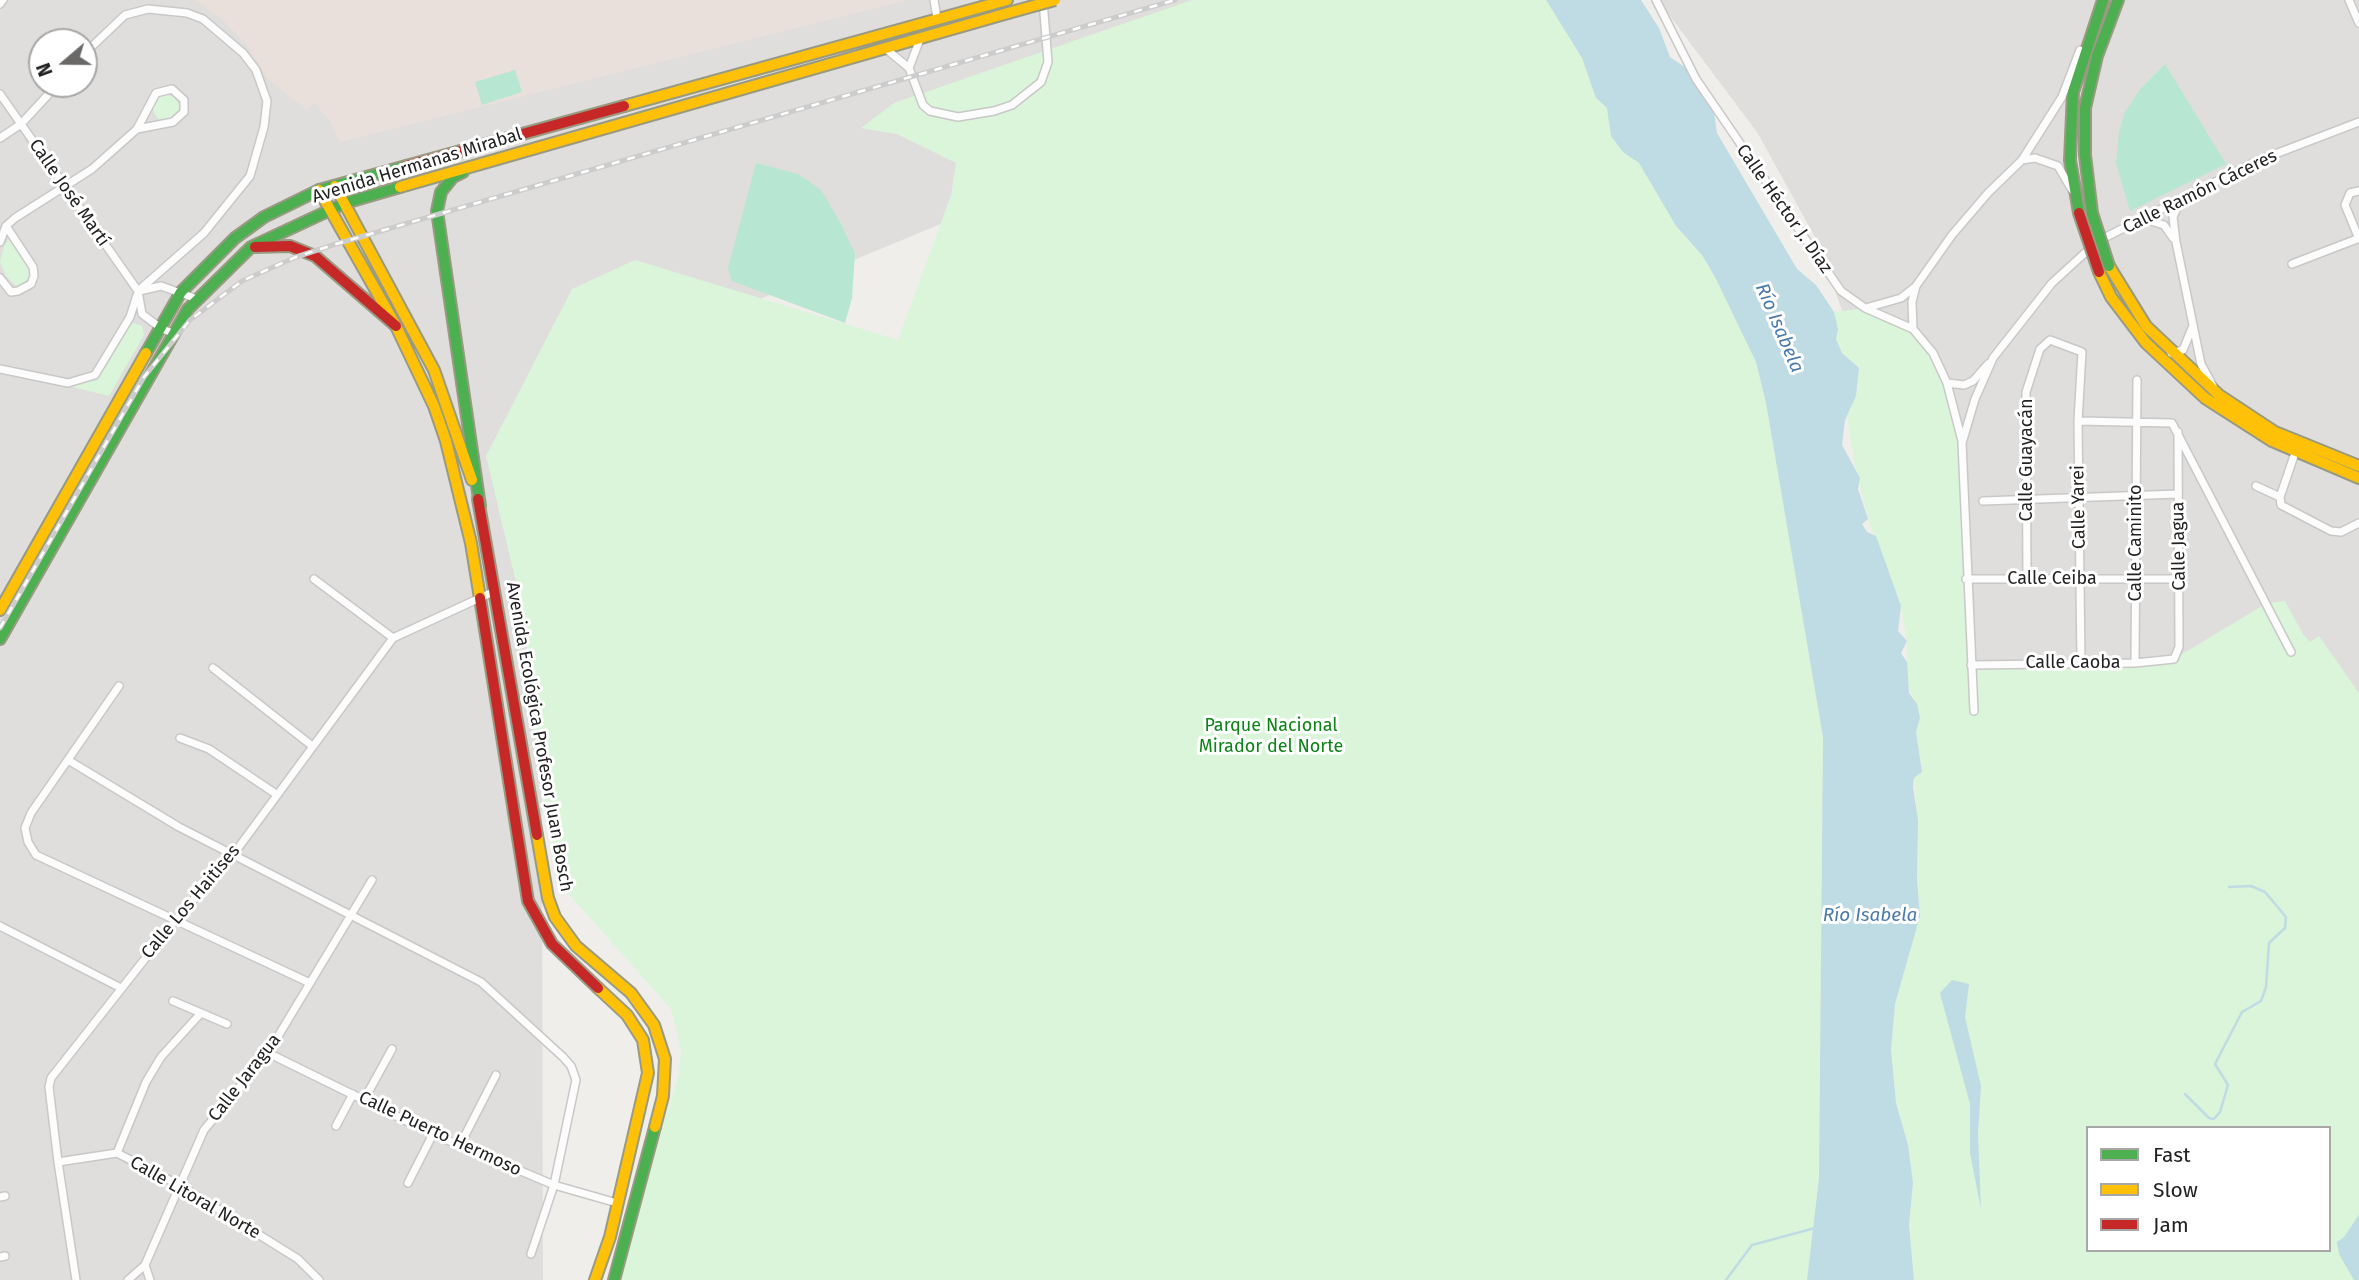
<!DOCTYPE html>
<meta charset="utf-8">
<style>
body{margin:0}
#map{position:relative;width:2359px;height:1280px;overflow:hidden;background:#f0eeeb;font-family:"Fira Sans",sans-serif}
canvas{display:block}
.legend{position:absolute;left:2086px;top:1126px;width:245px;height:126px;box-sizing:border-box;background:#fff;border:2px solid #a7a7a7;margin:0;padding:9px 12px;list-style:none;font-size:21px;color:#222}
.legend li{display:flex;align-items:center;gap:14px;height:35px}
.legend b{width:35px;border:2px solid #a7a7a7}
.north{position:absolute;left:28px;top:28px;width:70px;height:70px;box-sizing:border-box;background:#fff;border:2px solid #a7a7a7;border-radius:50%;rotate:250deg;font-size:19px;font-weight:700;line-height:28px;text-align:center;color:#222}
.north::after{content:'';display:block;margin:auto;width:24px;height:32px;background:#6a6968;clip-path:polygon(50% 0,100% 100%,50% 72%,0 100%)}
</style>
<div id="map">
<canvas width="2359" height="1280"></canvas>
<ul class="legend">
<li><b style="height:9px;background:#4caf50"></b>Fast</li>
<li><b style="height:9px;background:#ffc107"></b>Slow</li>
<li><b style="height:9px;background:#c62828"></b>Jam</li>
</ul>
<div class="north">N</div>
</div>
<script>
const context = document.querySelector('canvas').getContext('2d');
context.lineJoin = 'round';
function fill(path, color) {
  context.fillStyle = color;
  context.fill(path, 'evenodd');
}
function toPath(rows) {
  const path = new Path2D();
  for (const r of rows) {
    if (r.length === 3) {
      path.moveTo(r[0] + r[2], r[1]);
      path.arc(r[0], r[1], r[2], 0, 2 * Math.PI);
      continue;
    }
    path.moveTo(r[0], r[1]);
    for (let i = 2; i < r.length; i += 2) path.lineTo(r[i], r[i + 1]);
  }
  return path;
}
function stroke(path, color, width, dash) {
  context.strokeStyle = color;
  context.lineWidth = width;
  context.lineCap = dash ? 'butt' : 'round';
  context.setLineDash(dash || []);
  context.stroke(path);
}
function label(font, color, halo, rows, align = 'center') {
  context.font = font + ' "Fira Sans",sans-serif';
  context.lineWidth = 6;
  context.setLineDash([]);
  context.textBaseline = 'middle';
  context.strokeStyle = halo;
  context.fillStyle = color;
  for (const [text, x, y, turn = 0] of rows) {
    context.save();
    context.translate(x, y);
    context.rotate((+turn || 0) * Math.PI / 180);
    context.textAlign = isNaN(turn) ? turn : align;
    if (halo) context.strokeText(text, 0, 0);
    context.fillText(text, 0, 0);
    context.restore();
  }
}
fill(toPath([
 [0,0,1480,0,541,390,543,1280,0,1280],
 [42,42,84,42,84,84,42,84],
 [1658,0,2359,0,2359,1280,2329,1250,2329,1128,2094,1128,1873,402,1820,246,1757,132]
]), '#dfdedc');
fill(toPath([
 [195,0,904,0,904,1,340,142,329,120,314,103,307,110,268,79,247,45,222,19]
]), '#eae0db');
fill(toPath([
 [1192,0,1546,0,1582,58,1597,100,1607,108,1619,147,1639,163,1676,226,1702,255,1732,309,1756,362,1766,403,1823,737,1819,1178,1807,1280,618,1280,679,1073,681,1050,671,1009,560,884,537,759,523,612,486,456,572,289,635,260,898,340,951,195,956,163,897,134,861,128,894,103],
 [166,108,13],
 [9,238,31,271,27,283,17,287,6,276,0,262,4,246],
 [1865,308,1913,329,1947,383,1962,443,1971,664,2174,659,2267,603,2285,601,2303,634,2310,642,2319,636,2359,693,2359,1280,1914,1280,1909,1225,1913,1189,1908,1145,1896,1103,1891,1049,1895,1004,1920,916,1917,880,1918,820,1914,778,1922,772,1916,732,1920,718,1907,681,1907,641,1901,606,1868,519,1854,461,1847,416,1856,396,1859,368,1842,353,1836,339,1834,312],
 [2088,1128,2329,1128,2329,1250,2088,1250],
 [130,322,142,326,144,335,109,396,69,386,92,379]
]), '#daf5da');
fill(toPath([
 [2165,64,2226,164,2130,211,2116,163,2119,132,2124,114,2141,88],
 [515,70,522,92,482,105,475,82],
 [756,163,798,174,821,190,841,224,855,254,852,298,845,323,732,281,728,268]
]), '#b7e6d2');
fill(toPath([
 [1546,0,1641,0,1659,28,1670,57,1689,70,1698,89,1707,99,1714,113,1717,133,1797,269,1816,285,1834,312,1838,329,1836,339,1842,353,1859,368,1856,396,1845,420,1842,445,1860,478,1858,489,1868,519,1862,524,1867,532,1876,536,1901,606,1898,631,1907,641,1901,653,1907,662,1909,693,1917,704,1920,718,1916,732,1922,772,1914,778,1913,787,1918,820,1917,880,1920,916,1895,1004,1891,1050,1896,1103,1908,1145,1913,1183,1909,1225,1914,1280,1807,1280,1819,1178,1823,737,1766,403,1756,362,1716,279,1702,255,1676,226,1639,163,1623,152,1611,136,1607,108,1596,98,1582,58],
 [1952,980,1969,984,1965,1017,1981,1086,1978,1134,1981,1209,1970,1153,1970,1104,1940,993],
 [2359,1215,2359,1280,2354,1280,2339,1254,2337,1242,2344,1237]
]), '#bfdbe3');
stroke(toPath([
 [2185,1094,2209,1118,2214,1119,2220,1112,2228,1085,2215,1064,2242,1012,2261,1001,2266,987,2269,943,2285,928,2286,917,2265,892,2251,886,2229,887],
 [1726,1280,1752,1245,1815,1228]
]), '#bfdbe3', 2.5);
const street = toPath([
 [934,0,937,18],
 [1656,0,1696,79,1841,291,1865,308,1913,329,1933,353,1947,383,1962,441],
 [2349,0,2359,23],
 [0,4,3,0],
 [885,48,909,68,923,105,930,111,958,117,994,111,1012,105,1041,82,1048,62,1043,1],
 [84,54,125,15,148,9,187,13,203,19,243,53,256,70,267,101,264,127,250,176,204,233,138,291],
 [909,68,920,39],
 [0,94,138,291,142,314,162,329,173,333],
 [0,138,21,124,58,84],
 [2022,160,2035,158,2058,166,2072,190],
 [2359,191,2350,193,2345,205,2359,239],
 [2181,199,2173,217,2176,242,2201,364,2213,386],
 [2144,219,2164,225,2173,238],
 [0,242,6,226,15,218,92,169,137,129,156,93,172,89,184,100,184,112,173,122,137,129],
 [2292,264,2357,239],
 [0,278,11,292,18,291,31,284,34,276,33,267,6,226],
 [139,291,161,286,197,299],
 [1866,308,1901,298,1915,287],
 [1913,329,1912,302,1916,286,1952,235,1988,193,2022,160,2062,97,2080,50],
 [2171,353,2183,350,2192,328],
 [0,369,68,383,95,375,130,317,137,295],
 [1947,383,1964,385,1973,381,1988,364],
 [2078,421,2172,423,2291,652],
 [2295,453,2280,497,2281,505,2331,531,2341,532,2359,523],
 [2256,486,2280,497],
 [1983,501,2178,494],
 [314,579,393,638],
 [1966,579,2179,579],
 [2027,580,2026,392,2040,349,2050,340,2082,352,2078,421,2081,662],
 [2135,663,2137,380],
 [1971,665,2135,663,2174,659,2179,647,2178,432],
 [213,668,311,745],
 [119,686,31,813,25,828,28,842,36,855,310,983],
 [1974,711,1962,443,1975,399,1993,358,2052,283,2098,241,2257,161,2359,122],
 [180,738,209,749,276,794],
 [68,760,179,827,481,982,563,1057,571,1066,576,1080,554,1185,531,1254],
 [0,926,121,988],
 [173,1001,227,1024],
 [268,1053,433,1134,554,1185,617,1203],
 [364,1100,392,1049],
 [336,1126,353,1094],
 [460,1145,496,1075],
 [117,1153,146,1082,161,1057,201,1013],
 [58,1162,117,1153,181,1186,298,1259,319,1280],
 [408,1183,433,1134],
 [0,1197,5,1196],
 [0,1257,5,1256],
 [145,1265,150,1280],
 [76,1280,58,1162,49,1087,51,1078,174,922,233,855,393,638,495,591],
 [128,1280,145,1265,204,1130,268,1053,372,880]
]);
const fast = toPath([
 [463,172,453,177,441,192,437,211,480,506],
 [2079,213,2070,160,2073,92,2103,0],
 [2092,213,2085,155,2085,108,2097,56,2118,0],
 [146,353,181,292,235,238,264,217,319,190,406,166],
 [0,639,188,309,251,247,345,203,400,187],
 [614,1280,655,1127]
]);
const slow = toPath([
 [624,106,1007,0],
 [335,186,434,370,472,480],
 [400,187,1008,13],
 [319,190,396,326,434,406,446,441,471,543,480,598],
 [2109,266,2146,326,2219,395,2275,432,2359,466],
 [2099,272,2111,297,2146,343,2205,398,2272,441,2359,478],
 [0,610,146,353],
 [537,835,548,898,555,917,576,946,631,993,654,1025,665,1059,663,1096,655,1127],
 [595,1280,610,1237,648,1073,643,1040,627,1015,598,988]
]);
const jam = toPath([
 [406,166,624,106],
 [255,247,290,246,315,256,396,326],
 [478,499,537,835],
 [480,598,528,901,552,944,598,988]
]);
stroke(street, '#c9c8c7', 10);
stroke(fast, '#999a82', 14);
stroke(slow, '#999a82', 14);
stroke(jam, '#999a82', 14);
stroke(street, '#fdfcfc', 7);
stroke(fast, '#4caf50', 10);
stroke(slow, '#ffc107', 10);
stroke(jam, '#c62828', 10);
const rail = toPath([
 [0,628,144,377,190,320,242,281,296,257,336,244,1175,0]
]);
stroke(rail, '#ccc', 5);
stroke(rail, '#fff', 2.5, [8]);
const fastBridge = toPath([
 [2092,213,2109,266]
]);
const slowBridge = toPath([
 [1008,13,1055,0]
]);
const jamBridge = toPath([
 [2079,213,2099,272]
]);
stroke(fastBridge, '#999a82', 14, []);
stroke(slowBridge, '#999a82', 14, []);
stroke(jamBridge, '#999a82', 14, []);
stroke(fastBridge, '#4caf50', 10);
stroke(slowBridge, '#ffc107', 10);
stroke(jamBridge, '#c62828', 10);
label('18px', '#222', '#fff', [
 ["Avenida Hermanas Mirabal",417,166,-17],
 ["Calle Ramón Cáceres",2200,192,-26],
 ["Calle José Martí",69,193,55],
 ["Calle Héctor J. Díaz",1784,209,55],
 ["Calle Guayacán",2027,460,-90],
 ["Calle Yarei",2079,507,-91],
 ["Calle Caminito",2136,543,-90],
 ["Calle Jagua",2179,546,-91],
 ["Calle Ceiba",2052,579],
 ["Calle Caoba",2073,663],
 ["Avenida Ecológica Profesor Juan Bosch",539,737,80],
 ["Calle Los Haitises",191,902,-50],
 ["Calle Jaragua",245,1078,-52],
 ["Calle Puerto Hermoso",440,1134,25],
 ["Calle Litoral Norte",195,1198,30]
]);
label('18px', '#0c8416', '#fff', [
 ["Parque Nacional",1271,726],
 ["Mirador del Norte",1271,747]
]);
label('italic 19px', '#4a7aab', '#fff', [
 ["Río Isabela",1779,328,67],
 ["Río Isabela",1870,916]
]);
</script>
